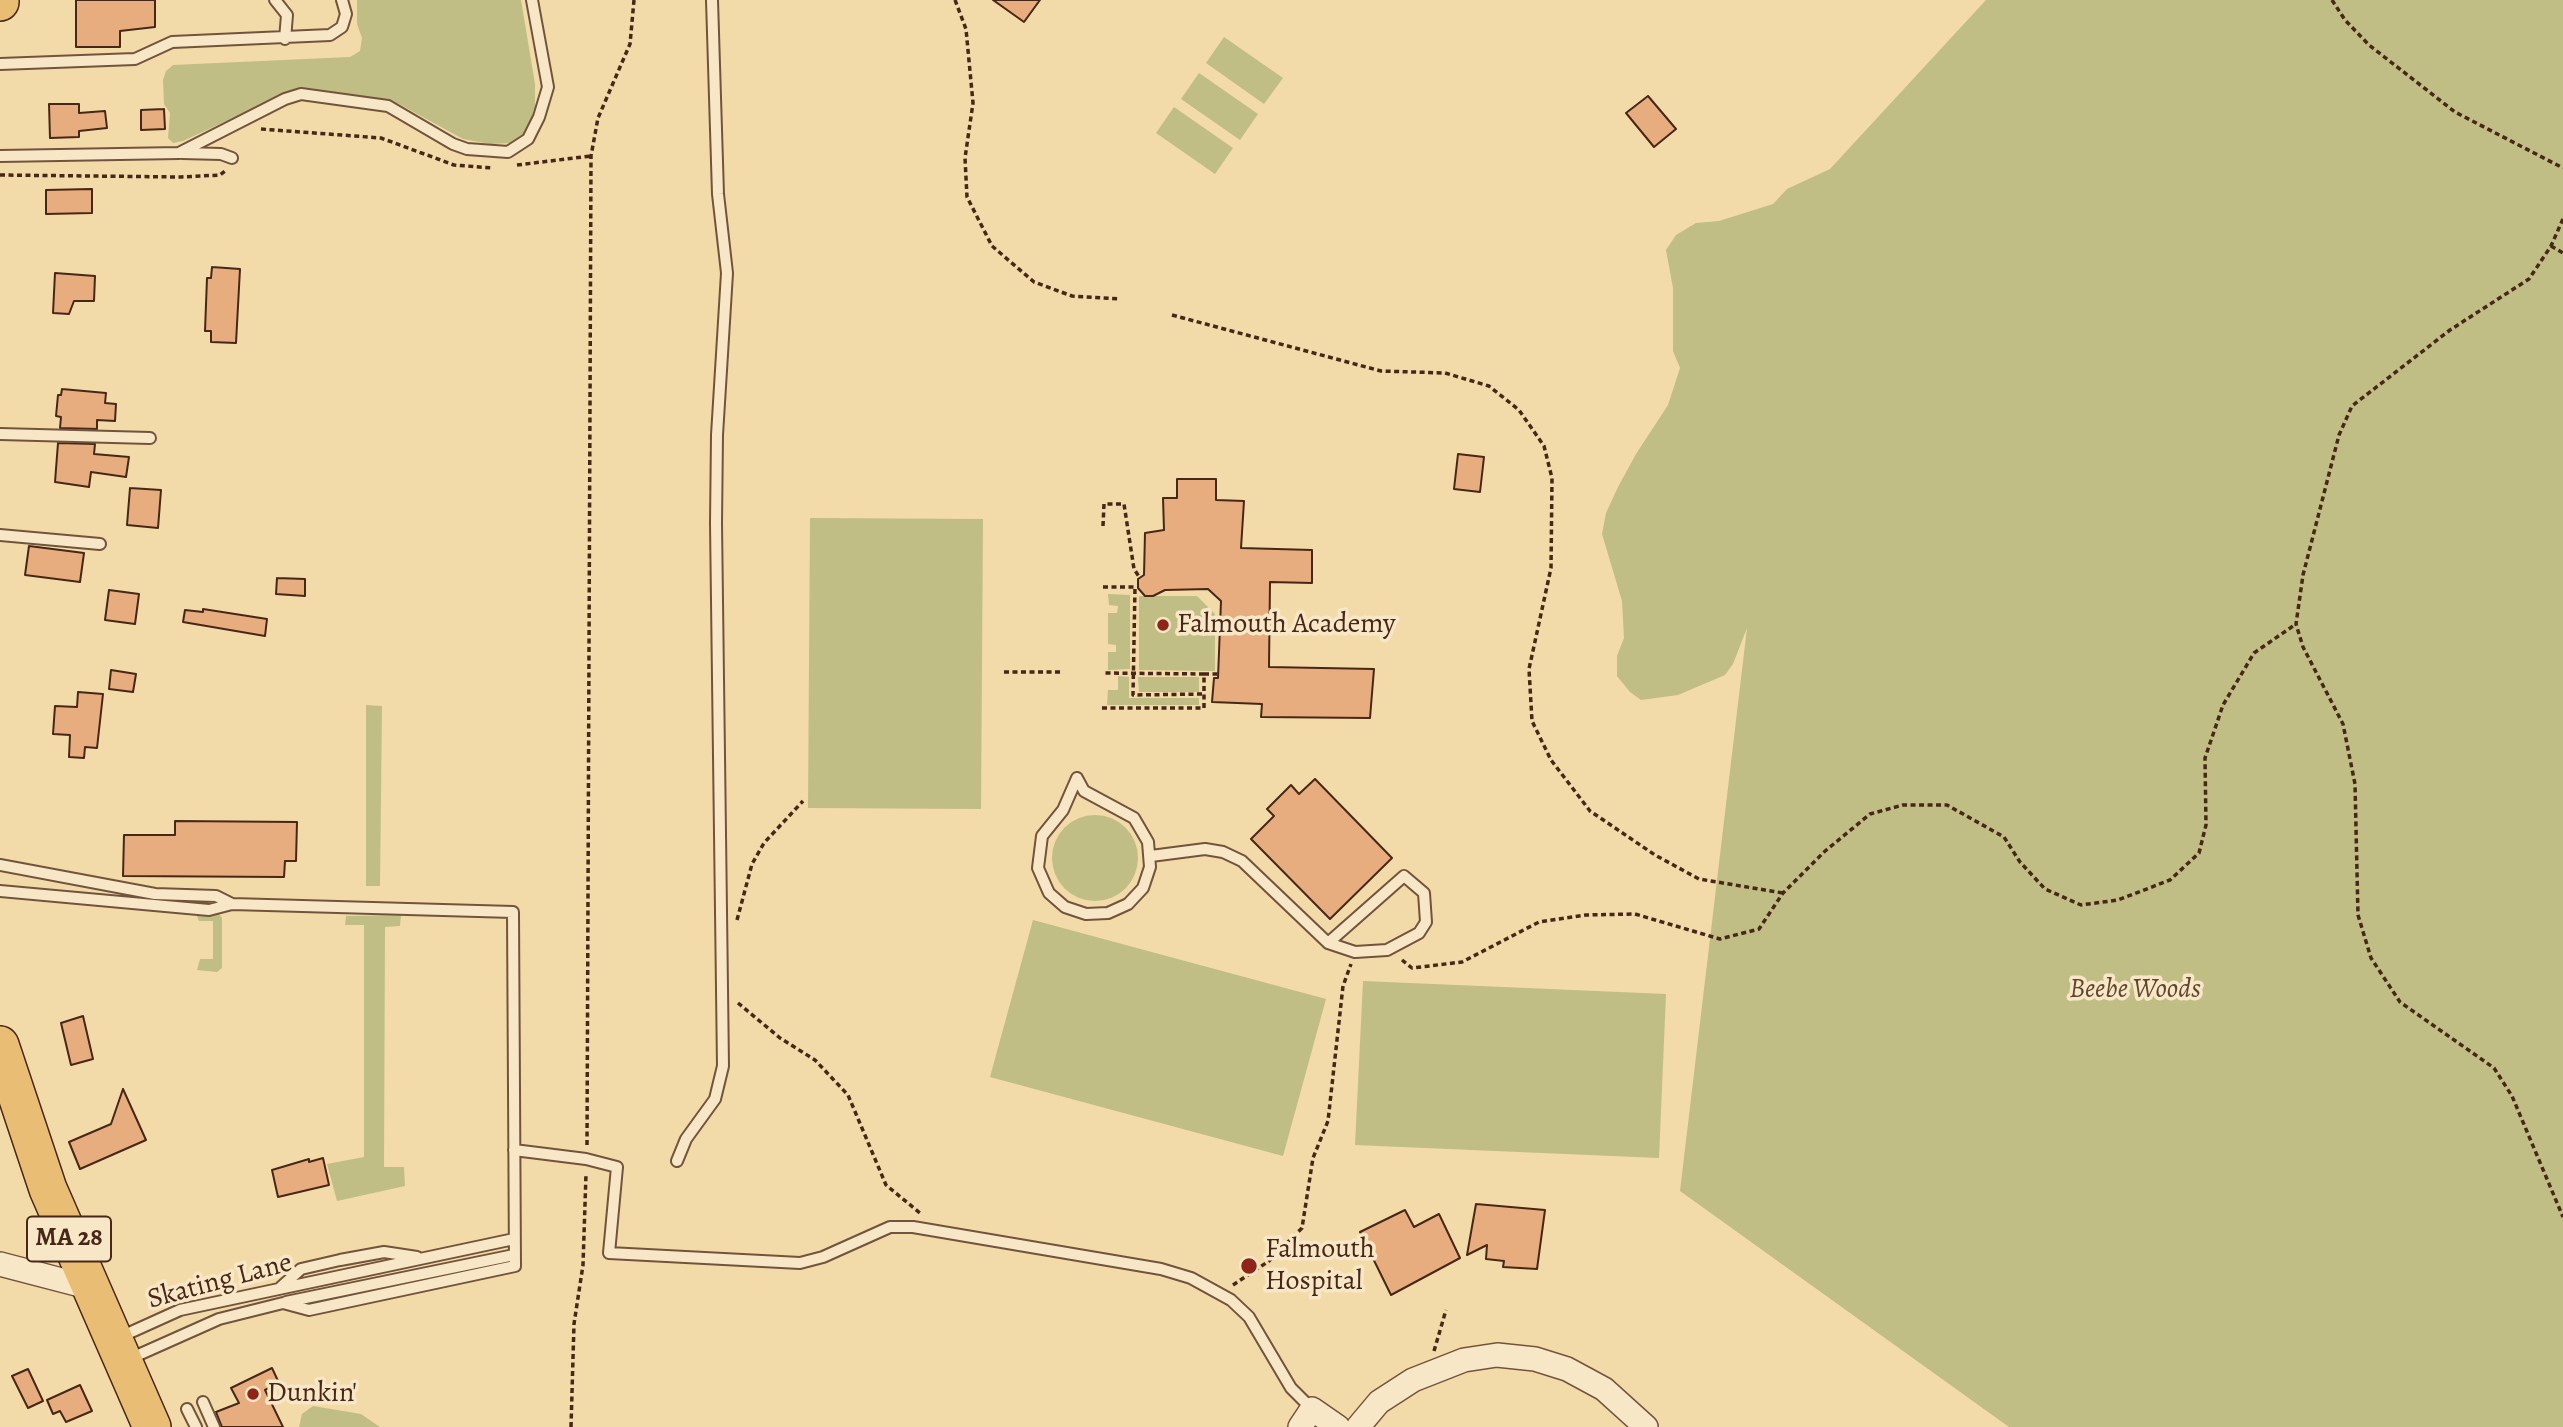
<!DOCTYPE html>
<style>
body{margin:0}
canvas{display:block;background:#f2daa9}
</style>
<canvas width="2563" height="1427"></canvas>
<script>
const context = document.querySelector('canvas').getContext('2d');
context.lineJoin = 'round';
function fill(path, color) {
  context.fillStyle = color;
  context.fill(path, 'evenodd');
}
function toPath(rows) {
  const path = new Path2D();
  for (const r of rows) {
    if (r.length === 3) {
      path.moveTo(r[0] + r[2], r[1]);
      path.arc(r[0], r[1], r[2], 0, 2 * Math.PI);
      continue;
    }
    path.moveTo(r[0], r[1]);
    for (let i = 2; i < r.length; i += 2) path.lineTo(r[i], r[i + 1]);
  }
  return path;
}
function stroke(path, color, width, dash) {
  context.strokeStyle = color;
  context.lineWidth = width;
  context.lineCap = dash ? 'butt' : 'round';
  context.setLineDash(dash || []);
  context.stroke(path);
}
function label(font, color, halo, rows, align = 'center') {
  context.font = font + ' Alegreya,serif';
  context.lineWidth = 7;
  context.setLineDash([]);
  context.textBaseline = 'middle';
  context.strokeStyle = halo;
  context.fillStyle = color;
  for (const [text, x, y, turn = 0] of rows) {
    context.save();
    context.translate(x, y);
    context.rotate((+turn || 0) * Math.PI / 180);
    context.textAlign = isNaN(turn) ? turn : align;
    if (halo) context.strokeText(text, 0, 0);
    context.fillText(text, 0, 0);
    context.restore();
  }
}
fill(toPath([
 [357,0,521,0,535,84,535,108,526,132,511,143,490,144,463,139,399,104,371,99,276,98,183,141,173,143,168,138,170,113,164,104,163,80,166,71,173,65,350,57,360,51,362,38,357,24],
 [1986,0,2563,0,2563,1427,2009,1427,1680,1191,1747,628,1733,664,1725,675,1678,695,1641,700,1630,692,1617,676,1617,656,1624,638,1622,601,1602,534,1606,513,1618,487,1636,454,1668,405,1680,368,1673,351,1673,288,1666,250,1676,235,1696,223,1719,221,1773,204,1787,189,1830,169],
 [1224,37,1283,78,1264,104,1206,63],
 [1199,73,1258,114,1240,140,1181,99],
 [1174,107,1233,148,1215,174,1156,133],
 [810,518,983,519,981,809,808,808],
 [1108,594,1130,595,1130,669,1108,670,1108,652,1116,652,1116,645,1108,644,1108,613,1117,613,1118,606,1109,605],
 [1139,596,1197,596,1215,614,1215,671,1139,670],
 [1118,676,1129,677,1129,698,1199,698,1199,705,1107,705,1108,690,1118,690],
 [1138,677,1199,677,1199,692,1139,692],
 [366,705,382,706,380,886,366,886],
 [1095,858,43],
 [200,913,219,914,222,918,222,968,217,972,197,970,200,959,213,959,213,921,199,921,197,916],
 [401,915,400,926,385,927,384,1167,404,1167,405,1186,337,1201,327,1164,364,1157,364,925,345,925,346,916],
 [1033,920,1326,999,1283,1156,990,1077],
 [1363,981,1666,994,1659,1158,1355,1145],
 [313,1406,361,1414,380,1427,299,1427,302,1414]
]), '#c0be84');
const building = toPath([
 [76,0,155,0,155,27,120,31,120,47,76,47,76,0],
 [993,0,1040,0,1024,22,993,0],
 [1648,96,1676,129,1654,147,1626,113,1648,96],
 [49,104,79,104,79,113,105,111,107,128,79,131,79,137,50,138,49,104],
 [164,109,165,129,141,130,141,110,164,109],
 [92,189,92,213,46,214,46,190,92,189],
 [212,267,240,269,236,343,211,342,211,331,205,331,207,278,211,278,212,267],
 [55,273,95,276,94,301,74,301,69,314,53,313,55,273],
 [62,389,106,393,105,403,116,404,115,421,97,420,97,429,60,428,61,417,56,416,58,395,61,395,62,389],
 [58,443,95,444,94,454,129,457,126,477,91,472,89,487,55,482,58,443],
 [1458,454,1484,457,1480,492,1454,489,1458,454],
 [1177,479,1216,479,1216,500,1244,501,1241,548,1312,550,1312,583,1270,582,1269,667,1374,669,1370,718,1261,717,1262,704,1212,702,1214,678,1218,678,1221,601,1208,589,1165,590,1153,596,1145,596,1138,588,1138,579,1144,575,1145,533,1164,530,1163,498,1177,498,1177,479],
 [130,488,161,490,158,528,127,525,130,488],
 [29,546,84,553,80,582,25,575,29,546],
 [277,578,305,579,305,596,276,594,277,578],
 [109,590,139,594,135,624,105,620,109,590],
 [203,609,267,619,265,636,183,622,185,610,203,612,203,609],
 [111,670,136,674,133,692,109,689,111,670],
 [78,692,103,694,97,748,85,747,84,758,69,757,70,735,53,734,55,706,77,707,78,692],
 [1315,779,1392,858,1330,919,1251,839,1274,816,1267,809,1291,785,1299,794,1315,779],
 [175,821,297,822,296,861,285,861,284,877,123,876,124,835,175,835,175,821],
 [83,1016,93,1059,71,1065,61,1023,83,1016],
 [123,1089,146,1140,80,1169,69,1142,111,1124,123,1089],
 [323,1158,329,1185,278,1197,272,1170,309,1159,309,1162,323,1158],
 [1476,1204,1545,1210,1537,1269,1503,1267,1504,1261,1486,1259,1487,1245,1467,1255,1476,1204],
 [1405,1210,1414,1227,1439,1214,1460,1258,1391,1295,1360,1232,1405,1210],
 [272,1368,279,1383,265,1390,283,1427,222,1427,216,1412,239,1403,231,1388,272,1368],
 [28,1369,43,1401,28,1408,12,1376,28,1369],
 [80,1385,92,1411,66,1422,60,1411,53,1414,47,1400,80,1385]
]);
fill(building, '#e8ad7e');
stroke(building, '#472717', 2);
const service = toPath([
 [275,0,287,15,285,39],
 [0,64,135,59,172,42,330,35,342,27,346,14,342,0],
 [182,153,221,154,232,158],
 [0,156,179,153,285,99,301,94,388,106,453,144,467,149,508,152,528,139,539,117,548,87,532,0],
 [0,434,150,438],
 [0,535,100,544],
 [1077,778,1084,791,1134,818,1148,842,1150,867,1143,888,1128,904,1108,913,1086,914,1065,907,1049,893,1038,868,1042,836,1063,810,1077,778],
 [1151,856,1205,849,1223,852,1242,861,1328,943,1355,952,1387,950,1419,933,1426,922,1424,893,1404,876,1328,943],
 [0,865,155,894,216,896,232,904,513,912,515,1266,309,1310,283,1303,219,1319,127,1360],
 [0,891,209,910,232,904],
 [514,1150,586,1159,617,1167,609,1253,800,1263,823,1257,890,1227,913,1227,1161,1269,1191,1278,1231,1300,1249,1317,1291,1388,1312,1409],
 [677,1161,686,1139,715,1099,723,1066,716,523,717,435,727,273,718,194,712,0],
 [281,1287,301,1269,340,1260,384,1252,417,1257],
 [286,1302,514,1255],
 [118,1338,180,1310,514,1239],
 [203,1402,214,1427],
 [187,1409,196,1427]
]);
const minor = toPath([
 [0,1264,88,1287],
 [1300,1427,1312,1409,1338,1427],
 [1358,1427,1379,1402,1413,1380,1464,1360,1497,1355,1535,1359,1567,1369,1604,1389,1646,1427]
]);
const trunk = toPath([
 [0,2,0,0],
 [0,1045,48,1189,152,1427]
]);
stroke(service, '#72543c', 14);
stroke(minor, '#72543c', 26);
stroke(trunk, '#472717', 40);
stroke(toPath([
 [955,0,966,29,973,103,965,158,967,197,992,246,1034,282,1072,296,1120,299],
 [2332,0,2345,20,2369,45,2455,112,2563,168],
 [261,129,381,138,454,165,492,168],
 [517,165,591,156],
 [0,175,181,177,220,175,225,171],
 [2563,219,2551,246,2529,279,2450,330,2352,406,2339,435,2303,575,2296,624,2303,647,2343,724,2355,784,2358,915,2371,958,2400,1002,2494,1068,2512,1096,2563,1217],
 [2551,246,2563,253],
 [1172,315,1381,371,1445,373,1489,386,1519,410,1544,446,1552,478,1551,568,1529,669,1532,721,1551,760,1590,811,1655,855,1699,879,1783,893],
 [1103,526,1104,504,1124,504,1134,569,1140,578],
 [1103,587,1135,587,1133,695,1204,694],
 [1004,672,1063,672],
 [1204,674,1218,674],
 [1102,708,1204,708,1204,674,1102,673],
 [737,920,752,864,764,843,803,801],
 [1402,960,1412,968,1462,962,1539,922,1586,915,1635,914,1720,939,1759,929,1783,893,1824,852,1870,814,1903,805,1947,805,2004,837,2020,862,2045,889,2081,905,2118,900,2170,880,2199,853,2206,825,2205,758,2223,705,2254,653,2296,624],
 [738,1003,780,1038,815,1060,848,1095,886,1185,920,1213],
 [587,1145,591,156,598,118,630,44,634,0],
 [1233,1285,1269,1261,1302,1228,1313,1158,1328,1121,1343,986,1351,964],
 [1434,1351,1446,1310],
 [571,1427,574,1324,583,1265,586,1174]
]), '#472717', 3.5, [5, 3.5]);
stroke(service, '#f7e7c7', 10);
stroke(minor, '#f7e7c7', 23);
stroke(trunk, '#e9bd74', 37);
for (const [x, y, r, color] of [
 [1163,625,7,"#8f2418"],
 [1249,1266,9,"#8f2418"],
 [253,1394,7,"#8f2418"]
]) {
  const dot = new Path2D();
  dot.arc(x, y, r, 0, 2 * Math.PI);
  context.fillStyle = color;
  context.fill(dot);
  stroke(dot, '#f7e7c7', 2.5);
}
for (const [x, y, w] of [
 [69,1239,84]
]) {
  const box = new Path2D();
  box.roundRect(x - w / 2, y - 22.5, w, 45, 5);
  context.fillStyle = '#f7e7c7';
  context.fill(box);
  stroke(box, '#472717', 2);
}
label('bold 26px', '#472717', null, [
 ["MA 28",69,1239]
]);
label('28px', '#472717', '#f7e7c7', [
 ["Falmouth Academy",1177,625],
 ["Falmouth",1265,1250],
 ["Hospital",1265,1282],
 ["Dunkin'",267,1394]
], 'left');
label('italic 28px', '#5f452d', '#f7e7c7', [
 ["Beebe Woods",2135,990]
]);
label('28px', '#472717', '#f7e7c7', [
 ["Skating Lane",220,1282,-15]
]);
</script>
